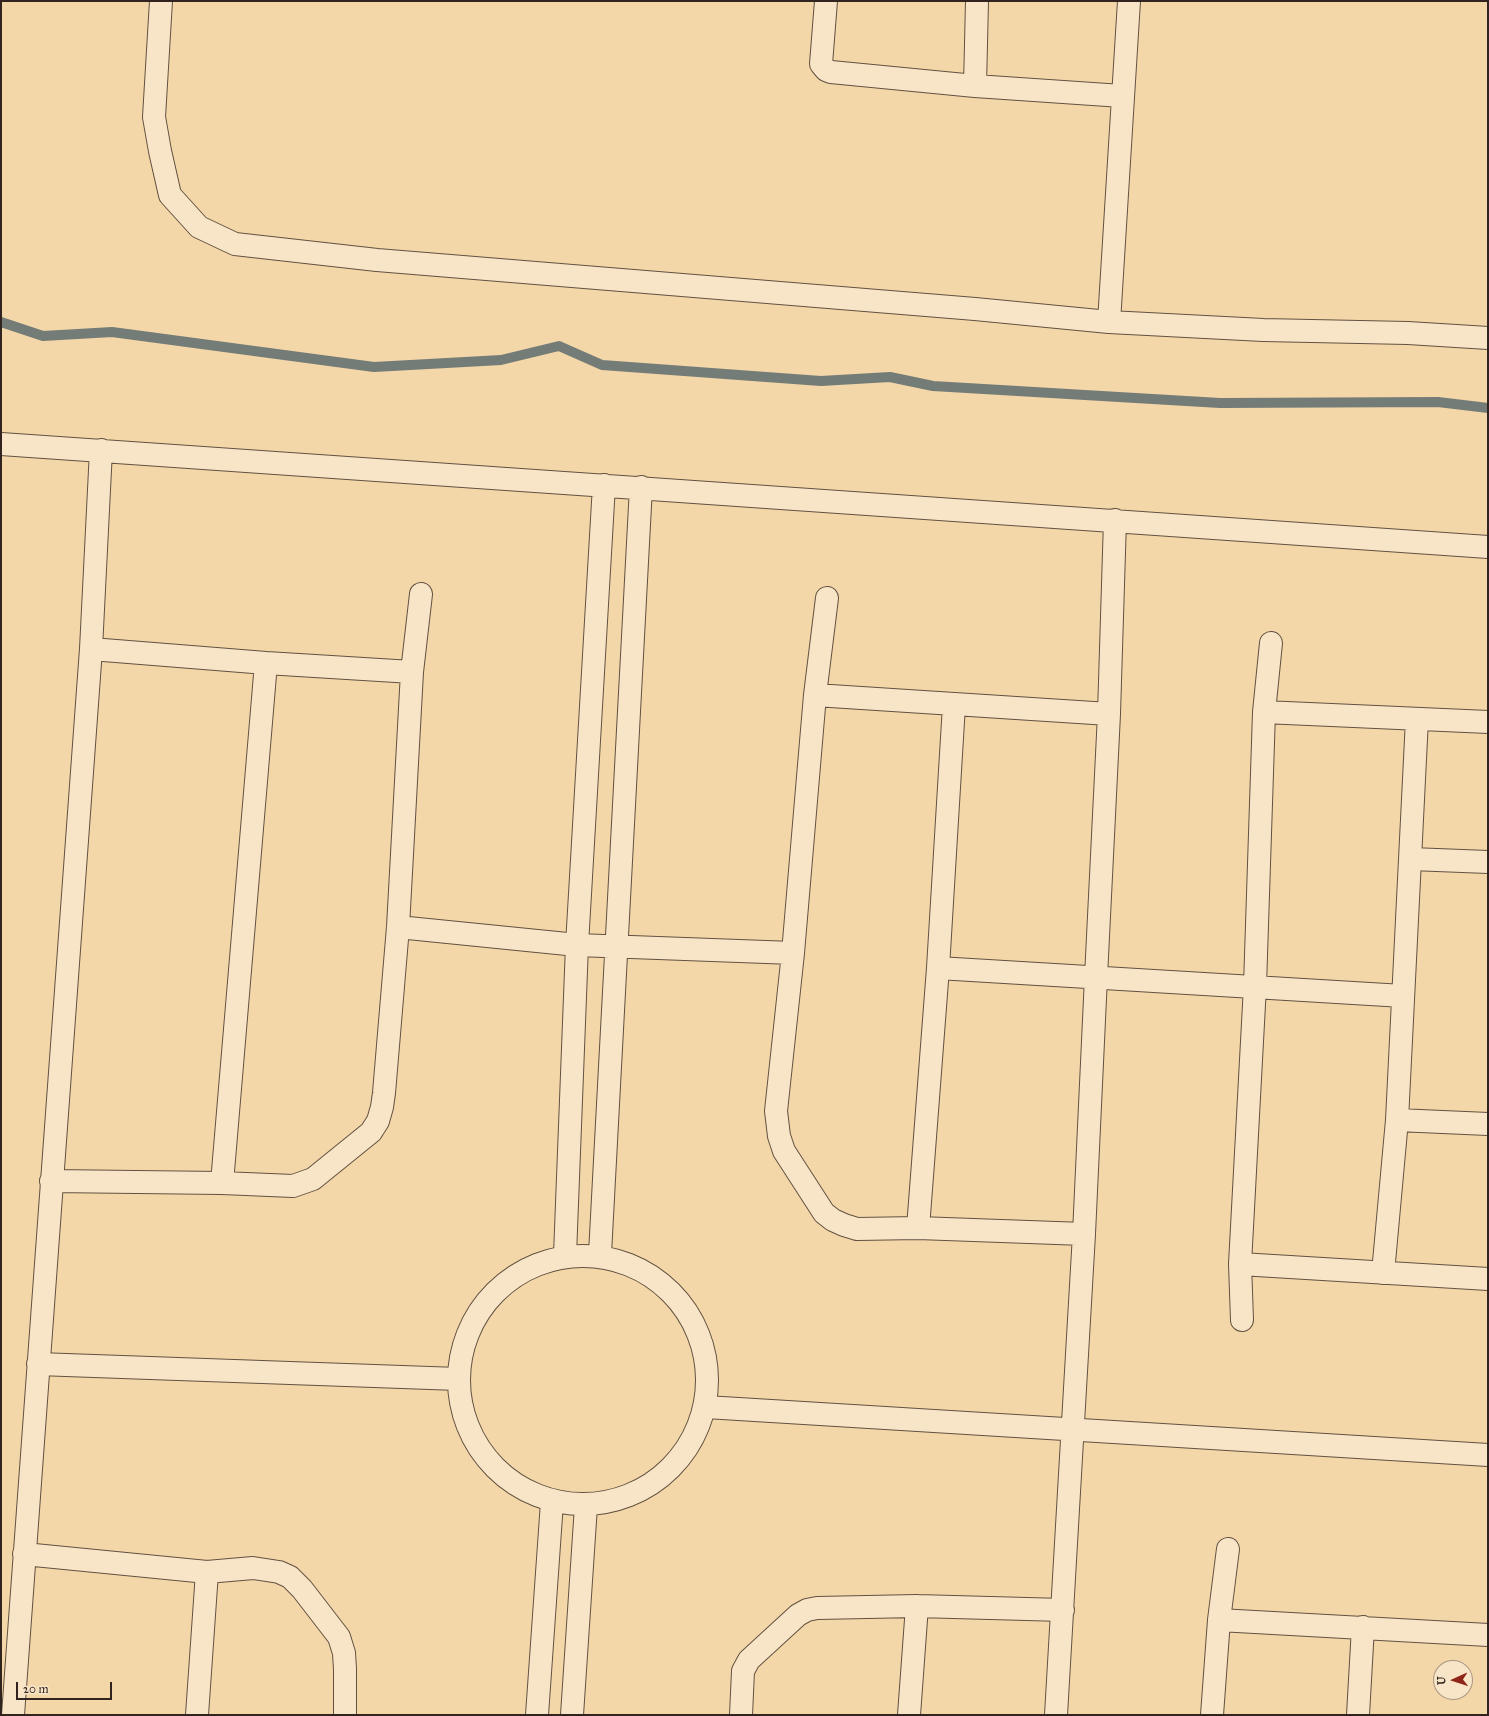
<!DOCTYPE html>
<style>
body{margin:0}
#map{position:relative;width:1489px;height:1716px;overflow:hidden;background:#f4d7a9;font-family:"IM FELL Great Primer",serif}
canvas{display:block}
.frame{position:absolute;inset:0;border:2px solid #31241e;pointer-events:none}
.north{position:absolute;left:1433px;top:1660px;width:40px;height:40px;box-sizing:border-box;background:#f8e5c7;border:1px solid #a89883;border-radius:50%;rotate:267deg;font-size:11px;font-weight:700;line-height:16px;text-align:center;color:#31241e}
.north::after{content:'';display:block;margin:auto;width:14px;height:18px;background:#8f2418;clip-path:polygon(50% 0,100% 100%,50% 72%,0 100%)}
.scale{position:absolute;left:16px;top:1682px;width:96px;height:18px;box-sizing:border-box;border:2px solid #31241e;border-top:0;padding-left:5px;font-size:12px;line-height:14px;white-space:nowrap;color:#31241e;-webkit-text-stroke:3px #f8e5c7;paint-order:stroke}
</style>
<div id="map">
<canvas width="1489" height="1716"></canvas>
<div class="frame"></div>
<div class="north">U</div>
<div class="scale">20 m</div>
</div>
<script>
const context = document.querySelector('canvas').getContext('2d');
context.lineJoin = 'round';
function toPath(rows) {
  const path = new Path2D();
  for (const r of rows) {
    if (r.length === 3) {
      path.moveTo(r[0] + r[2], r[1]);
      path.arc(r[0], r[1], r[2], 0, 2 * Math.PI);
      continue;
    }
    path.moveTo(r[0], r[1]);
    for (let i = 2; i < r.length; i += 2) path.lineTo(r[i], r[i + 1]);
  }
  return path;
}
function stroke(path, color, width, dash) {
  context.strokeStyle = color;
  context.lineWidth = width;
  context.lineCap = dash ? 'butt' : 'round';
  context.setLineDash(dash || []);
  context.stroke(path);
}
stroke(toPath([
 [1,322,43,336,112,332,374,367,501,360,559,346,602,365,821,381,890,377,933,386,1220,403,1438,402,1488,408]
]), '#747c78', 10);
const minor = toPath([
 [161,1,154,117,160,151,170,195,199,227,235,244,377,260,975,309,1109,322,1263,330,1408,333,1488,338],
 [826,1,821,64,826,70,831,72,975,86,1122,96],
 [975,86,977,1],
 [1109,322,1129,1],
 [1,444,1488,547],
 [827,598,815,695,793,953,776,1111,779,1136,784,1151,824,1213,833,1220,844,1225,857,1229,918,1228,1084,1234],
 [91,649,266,663,412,672],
 [815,695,1109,714],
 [1264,712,1488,722],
 [1411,859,1488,862],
 [398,927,577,945,793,953],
 [938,968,1403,996],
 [1397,1120,1488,1124],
 [51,1181,222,1183,293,1186,313,1179,371,1132,378,1121,382,1107,384,1093,398,927,412,672,421,594],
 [222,1183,266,663],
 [918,1228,938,968,954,705],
 [600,1254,641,487],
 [565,1255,577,945,604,485],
 [583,1380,124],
 [1240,1264,1488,1279],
 [1383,1273,1397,1120,1417,719],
 [1242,1320,1240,1264,1255,986,1264,712,1271,643],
 [38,1364,458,1379],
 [706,1407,1488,1455],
 [24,1554,207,1572,253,1568,279,1572,290,1577,302,1589,339,1637,344,1653,345,1669,345,1715],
 [1219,1620,1488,1635],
 [13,1715,91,649,101,450],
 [197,1715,207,1572],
 [537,1715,552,1502],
 [572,1715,586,1506],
 [741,1715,743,1671,749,1660,798,1615,807,1610,817,1608,917,1606,1063,1610],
 [909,1715,917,1606],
 [1056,1715,1084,1234,1096,977,1109,714,1115,520],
 [1212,1715,1219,1620,1228,1549],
 [1358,1715,1363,1627]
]);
stroke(minor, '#625141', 24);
stroke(minor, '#f8e5c7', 22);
</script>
